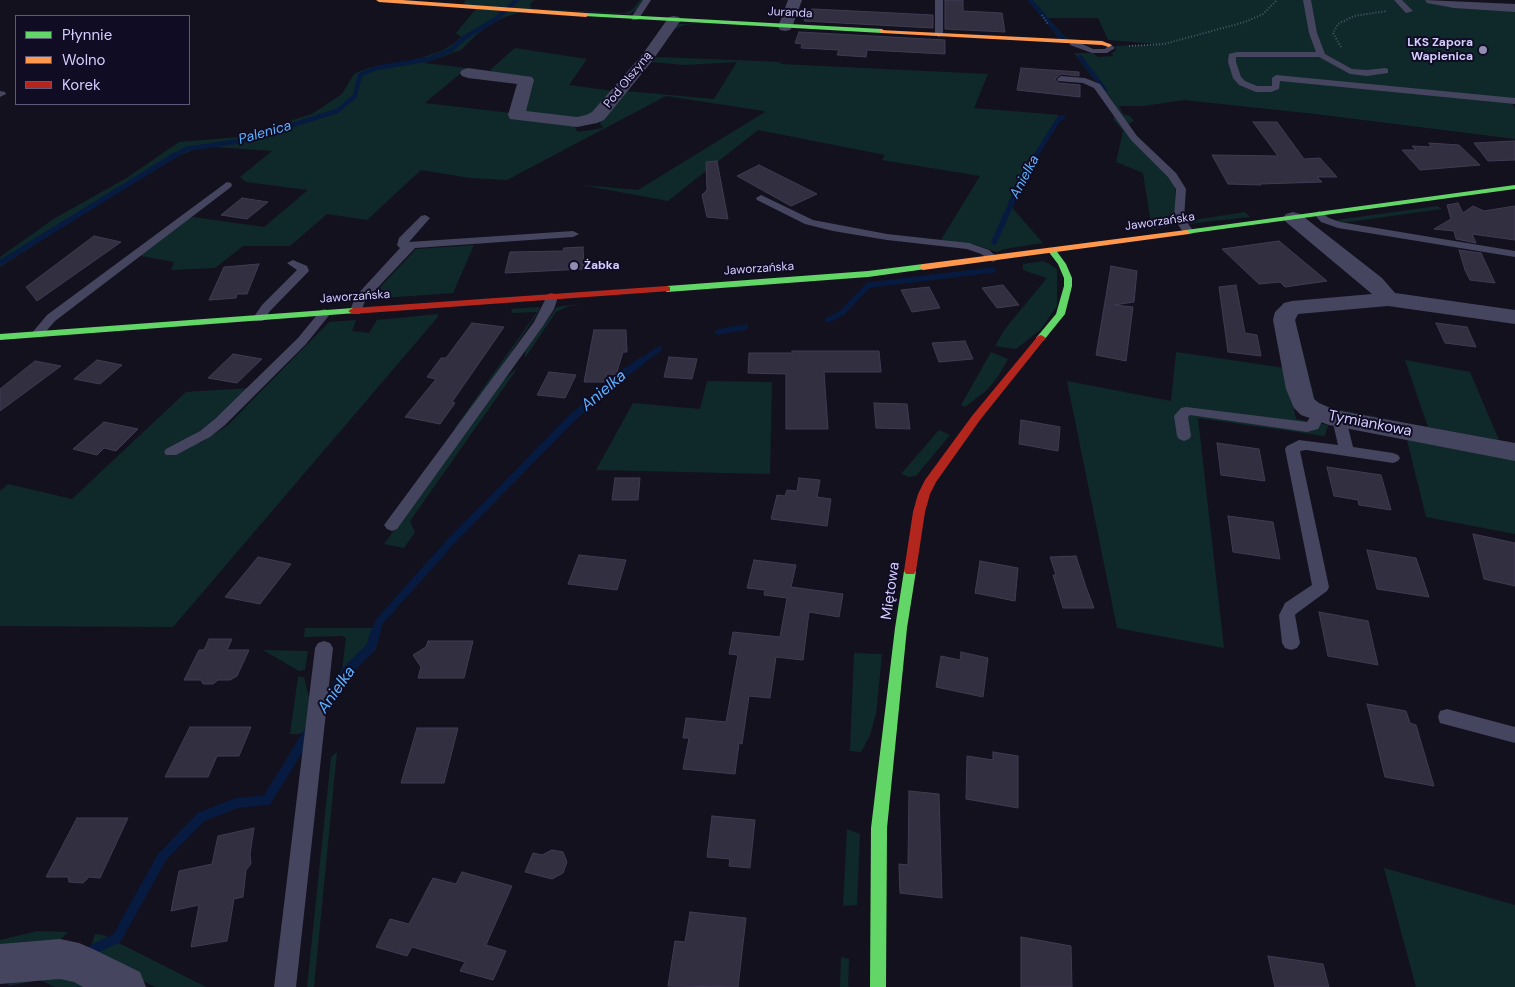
<!DOCTYPE html>
<meta charset="utf-8">
<style>
body{margin:0}
#map{position:relative;width:1515px;height:987px;overflow:hidden;background:#14111e;font-family:"DM Sans",sans-serif}
canvas{display:block}
.legend{position:absolute;left:15px;top:15px;width:175px;height:90px;box-sizing:border-box;background:#100c23;border:1px solid #5e5a7b;margin:0;padding:6px 9px;list-style:none;font-size:15px;color:#d4ceff}
.legend li{display:flex;align-items:center;gap:10px;height:25px}
.legend b{width:25px;border:1px solid #5e5a7b}
</style>
<div id="map">
<canvas width="1515" height="987"></canvas>
<ul class="legend">
<li><b style="height:6px;background:#63d668"></b>Płynnie</li>
<li><b style="height:6px;background:#ff974d"></b>Wolno</li>
<li><b style="height:6px;background:#b3261e"></b>Korek</li>
</ul>
</div>
<script>
const context = document.querySelector('canvas').getContext('2d');
context.lineJoin = 'round';
function fill(path, color) {
  context.fillStyle = color;
  context.fill(path, 'evenodd');
}
function toPath(rows) {
  const path = new Path2D();
  for (const r of rows) {
    path.moveTo(r[0], r[1]);
    for (let i = 2; i < r.length; i += 2) path.lineTo(r[i], r[i + 1]);
  }
  return path;
}
function stroke(path, color, width, dash) {
  context.strokeStyle = color;
  context.lineWidth = width;
  context.lineCap = dash ? 'butt' : 'round';
  context.setLineDash(dash || []);
  context.stroke(path);
}
function label(font, color, halo, rows, align = 'center') {
  context.font = font + ' "DM Sans",sans-serif';
  context.lineWidth = 4;
  context.setLineDash([]);
  context.textBaseline = 'middle';
  context.strokeStyle = halo;
  context.fillStyle = color;
  for (const [text, x, y, turn = 0] of rows) {
    context.save();
    context.translate(x, y);
    context.rotate((+turn || 0) * Math.PI / 180);
    context.textAlign = isNaN(turn) ? turn : align;
    if (halo) context.strokeText(text, 0, 0);
    context.fillText(text, 0, 0);
    context.restore();
  }
}
fill(toPath([
 [466,0,534,0,530,4,531,9,625,13,632,10,640,0,644,0,638,9,629,14,471,7,463,3],
 [1029,0,1426,0,1441,3,1515,9,1515,103,1512,104,1515,108,1515,139,1315,114,1184,100,1143,106,1119,106,1123,114,1130,116,1134,121,1128,124,1110,97,1092,77,1074,53,1093,53,1098,57,1113,56,1112,53,1116,50,1115,46,1157,44,1108,40,1098,18,1048,18,1068,40,1059,39],
 [476,9,521,12,505,17,491,24,476,35,461,50,424,63,467,68,425,103,511,113,574,126,578,132,603,128,599,121,627,91,714,99,737,62,684,65,652,62,652,58,675,26,680,24,701,23,685,25,674,29,655,57,759,61,780,62,781,64,988,74,974,108,1059,115,1031,160,1008,203,1043,243,1004,249,997,252,976,245,941,240,980,176,882,160,885,155,758,130,668,201,582,185,638,190,765,112,764,111,666,96,507,180,470,178,421,170,367,220,327,214,290,246,243,246,215,268,171,270,174,262,141,256,142,253,188,219,193,217,264,227,308,190,246,182,240,177,272,151,202,146,174,158,133,182,0,267,0,257,55,218,125,179,179,142,239,137,312,114,342,94,354,74,368,68,421,58,441,51,453,44,461,37,456,33],
 [515,48,587,59,569,85,613,91,587,118,576,120,523,113,533,82,495,73,490,70],
 [1115,116,1175,185,1176,225,1152,229,1143,173,1116,162,1123,131,1113,119],
 [1437,206,1442,209,1341,223,1336,220],
 [1245,212,1250,217,1187,224,1187,221],
 [474,245,453,293,369,299,416,249],
 [1044,261,1057,269,1057,306,1040,330,1016,349,995,346,1005,329,1047,278,1023,270,1023,264],
 [584,304,569,306,556,312,525,358,525,351,556,308,562,306],
 [540,307,539,311,460,427,454,429,537,312,511,313,512,309],
 [1302,313,1297,315,1295,320,1316,405,1428,427,1405,360,1470,372,1499,440,1315,406,1293,314],
 [438,314,437,318,173,627,0,626,0,491,8,484,72,499,186,392,249,388,215,421,191,436,200,443,228,425,329,322,356,320,352,331,369,333,377,320],
 [991,352,1008,359,999,375,987,390,965,407,961,405],
 [1176,352,1285,368,1295,400,1293,405,1296,419,1328,425,1325,436,1198,418,1224,648,1117,628,1067,381,1171,401],
 [519,366,410,521,415,532,404,548,384,544,503,381],
 [707,381,772,382,770,474,596,470,633,403,700,409],
 [939,430,950,435,916,476,909,477,901,474],
 [1421,439,1515,457,1515,534,1426,517,1407,440],
 [305,628,378,628,376,650,366,654,341,679,346,638,342,636,304,637],
 [263,650,308,651,305,670,299,671],
 [854,653,882,654,876,714,870,735,861,752,850,751],
 [298,677,304,677,310,702,308,727,304,732,299,734,290,734],
 [337,752,314,987,307,987,331,757],
 [847,829,860,834,857,905,843,906],
 [1384,868,1515,905,1515,987,1416,987],
 [38,931,68,932,52,949,0,956,0,940],
 [95,934,103,935,206,987,155,987,92,955,90,950],
 [841,957,849,959,848,986,851,987,840,987],
 [39,971,90,987,55,987,40,980,8,986,13,976]
]), '#0f292a');
stroke(toPath([
 [1030,0,1063,39],
 [1080,57,1105,90],
 [173,157,186,149,241,141,337,111,355,96,360,75,376,68,429,59,451,50,464,38,496,19,517,0],
 [1035,157,1058,120,1063,117]
]), '#071a3f', 4.5);
stroke(toPath([
 [994,242,1026,171,1036,155],
 [0,263,175,155],
 [828,320,842,313,869,285,993,270],
 [718,332,745,327],
 [640,362,659,349]
]), '#071a3f', 5.5);
stroke(toPath([
 [376,632,379,622,454,538,572,418,616,379,642,361]
]), '#071a3f', 8);
stroke(toPath([
 [323,710,345,673,371,647,376,631],
 [86,953,117,938,162,857,201,817,237,803,267,800,309,732]
]), '#071a3f', 10);
const building = toPath([
 [945,0,963,0,963,11,1002,13,1005,32,945,29,945,0],
 [813,9,933,15,933,28,804,21,809,10,813,9],
 [799,32,945,40,945,54,867,50,866,57,837,55,839,50,801,48,802,44,795,43,799,32],
 [1021,68,1079,72,1079,76,1061,74,1055,79,1058,83,1080,85,1080,97,1017,90,1021,68],
 [1253,122,1277,122,1304,159,1320,158,1337,177,1317,177,1322,182,1260,184,1261,185,1228,184,1212,155,1278,156,1253,122],
 [1515,141,1515,160,1488,161,1474,143,1515,141],
 [1429,143,1459,145,1480,165,1420,170,1402,150,1416,150,1412,146,1431,147,1429,143],
 [717,161,728,219,707,217,702,195,707,190,706,162,717,161],
 [759,165,817,194,791,206,737,176,759,165],
 [242,198,268,202,247,219,221,215,242,198],
 [1458,203,1463,213,1473,206,1484,211,1515,206,1515,240,1472,234,1476,243,1456,239,1454,231,1434,229,1451,219,1447,205,1458,203],
 [94,236,121,242,37,301,26,287,94,236],
 [1279,241,1327,281,1285,287,1280,282,1259,284,1222,249,1279,241],
 [583,247,584,269,505,273,510,252,563,251,564,248,583,247],
 [1459,250,1481,253,1495,283,1470,280,1465,270,1459,250],
 [259,264,247,294,237,294,236,298,209,300,224,267,259,264],
 [1111,266,1137,271,1134,302,1114,305,1133,307,1126,361,1096,355,1111,266],
 [1003,285,1019,305,997,308,982,288,1003,285],
 [1236,285,1245,333,1257,335,1261,356,1228,352,1219,287,1236,285],
 [929,287,940,308,912,312,901,290,929,287],
 [472,323,504,327,452,402,455,403,440,424,405,417,436,379,427,377,441,358,446,358,472,323],
 [1436,323,1467,327,1476,347,1445,343,1436,323],
 [594,330,626,330,627,352,623,352,616,375,607,374,604,382,584,382,594,330],
 [965,341,973,359,939,362,932,343,965,341],
 [792,351,879,351,881,372,824,372,828,429,786,429,786,374,748,373,749,353,792,353,792,351],
 [233,354,262,359,237,383,208,378,233,354],
 [669,357,697,359,692,379,664,377,669,357],
 [97,360,122,365,100,384,74,379,97,360],
 [35,361,61,366,0,411,0,389,35,361],
 [549,372,576,375,565,398,537,395,549,372],
 [874,403,907,404,910,429,876,428,874,403],
 [1021,420,1060,427,1058,451,1019,444,1021,420],
 [104,422,138,429,116,451,104,448,97,455,73,449,104,422],
 [1217,443,1259,449,1265,481,1221,475,1217,443],
 [1327,467,1381,475,1391,510,1359,505,1358,500,1334,496,1327,467],
 [615,478,640,478,638,500,612,500,615,478],
 [799,478,820,480,817,497,831,499,827,526,771,519,777,495,785,496,787,490,797,491,799,478],
 [1228,516,1273,522,1280,559,1233,552,1228,516],
 [1473,534,1515,543,1515,586,1484,579,1473,534],
 [1367,550,1416,558,1429,597,1377,589,1367,550],
 [579,555,626,560,617,590,568,584,579,555],
 [1076,556,1086,587,1094,608,1063,608,1053,575,1056,575,1050,557,1076,556],
 [258,557,291,564,260,604,225,597,258,557],
 [754,560,796,565,791,587,843,594,839,617,809,612,803,660,776,657,770,698,749,696,742,744,739,743,735,774,683,769,689,738,683,738,686,718,726,722,738,655,729,654,733,632,780,637,787,598,764,595,765,590,747,588,754,560],
 [980,561,1018,568,1015,601,975,593,980,561],
 [1319,612,1368,621,1378,665,1328,656,1319,612],
 [209,639,232,639,227,650,249,650,237,676,230,680,218,680,213,684,203,684,201,680,184,680,199,650,204,650,209,639],
 [428,641,473,641,464,678,418,678,421,667,413,655,426,647,428,641],
 [961,652,988,658,983,697,936,687,941,656,960,660,961,652],
 [1367,704,1406,711,1410,723,1416,725,1434,786,1385,777,1367,704],
 [190,727,251,727,239,756,217,756,208,777,165,777,190,727],
 [417,728,458,728,444,783,401,783,417,728],
 [993,752,1018,756,1018,808,966,799,967,756,993,760,993,752],
 [909,791,939,794,942,898,900,893,899,864,908,865,909,791],
 [712,816,755,820,750,868,729,866,730,859,707,857,712,816],
 [77,818,128,818,100,878,89,877,83,883,69,882,68,877,46,877,77,818],
 [254,828,250,854,251,864,246,870,243,897,234,899,227,941,191,947,199,905,171,911,179,871,212,864,218,836,254,828],
 [552,850,563,852,567,862,563,873,552,879,525,872,533,853,542,855,552,850],
 [462,872,512,886,486,945,506,951,493,980,460,971,465,962,412,947,407,956,376,947,390,919,409,924,433,878,456,884,462,872],
 [690,912,746,918,738,987,668,986,675,941,685,942,690,912],
 [1021,937,1071,946,1072,987,1021,987,1021,937],
 [1268,956,1323,964,1329,987,1275,987,1268,956]
]);
fill(building, '#322f40');
stroke(building, '#403b52', 1);
stroke(toPath([
 [1042,15,1048,24],
 [1129,46,1164,44,1245,22,1263,14,1277,0],
 [1341,47,1333,33,1338,24,1354,16,1387,11]
]), '#495969', 2, [1, 2]);
fill(toPath([
 [643,0,651,0,638,20,632,20,631,18,643,0],
 [935,0,943,0,943,35,939,37,935,35,935,0],
 [1303,0,1311,0,1317,33,1325,54,1352,69,1367,70,1385,68,1388,69,1388,73,1367,76,1350,74,1319,57,1236,57,1236,62,1241,77,1245,81,1257,86,1272,86,1272,78,1276,75,1515,98,1515,104,1280,81,1279,89,1271,92,1256,92,1239,85,1233,78,1228,62,1229,54,1237,52,1316,52,1309,33,1303,0],
 [1394,0,1402,0,1413,11,1406,13,1394,0],
 [1070,41,1076,41,1093,49,1105,49,1107,47,1105,45,1109,43,1115,48,1107,53,1092,53,1070,45,1070,41],
 [1061,76,1085,78,1100,84,1137,136,1176,173,1186,189,1184,218,1194,232,1192,234,1184,234,1174,218,1176,189,1168,177,1131,140,1094,88,1083,83,1058,81,1057,79,1061,76],
 [0,91,5,92,6,94,0,97,0,91],
 [227,182,231,183,232,185,231,187,55,321,41,337,33,337,31,334,47,315,227,182],
 [761,195,813,220,887,234,969,243,989,250,999,259,993,262,981,254,967,249,887,240,833,231,805,224,757,200,756,198,761,195],
 [1319,211,1329,218,1340,222,1515,251,1515,257,1338,228,1321,222,1314,214,1319,211],
 [425,215,430,218,409,242,573,231,579,234,573,237,415,248,365,301,360,314,352,314,350,311,355,297,400,248,397,245,399,238,421,216,425,215],
 [293,260,307,266,309,271,270,311,263,321,255,321,253,318,262,305,297,270,287,263,293,260],
 [552,293,558,297,554,309,543,326,397,529,392,531,387,529,384,525,387,521,534,322,548,294,552,293],
 [325,309,331,313,306,344,225,425,210,437,176,455,166,455,164,452,166,449,200,431,215,419,298,338,321,310,325,309],
 [1186,407,1307,422,1314,411,1319,410,1324,411,1326,414,1318,429,1307,432,1190,415,1188,417,1191,436,1189,439,1184,441,1179,439,1177,436,1174,416,1181,408,1186,407],
 [1339,414,1344,416,1346,419,1353,447,1393,453,1398,455,1400,458,1398,461,1393,463,1306,450,1300,451,1329,587,1327,591,1297,613,1295,615,1300,643,1297,648,1291,650,1285,648,1282,643,1279,615,1285,603,1312,585,1285,449,1287,446,1299,440,1338,445,1332,419,1334,416,1339,414],
 [324,641,330,643,333,648,296,987,274,987,315,648,318,643,324,641],
 [1447,709,1515,727,1515,743,1440,723,1438,717,1440,711,1447,709]
]), '#46455f');
fill(toPath([
 [788,0,802,0,792,27,790,30,785,31,780,30,778,27,788,0],
 [1425,0,1515,4,1515,12,1454,8,1427,3,1425,0],
 [674,16,679,17,681,20,652,61,604,120,597,123,577,127,510,119,508,115,517,84,468,78,462,76,460,73,462,70,468,68,532,77,534,80,526,111,577,117,586,115,592,112,642,55,669,17,674,16],
 [1293,212,1300,214,1382,278,1395,293,1515,310,1515,324,1388,306,1298,314,1295,320,1314,399,1319,403,1335,410,1515,443,1515,461,1329,425,1301,415,1294,408,1286,389,1273,320,1275,312,1284,303,1292,301,1372,294,1286,222,1283,218,1286,214,1293,212],
 [60,939,79,943,93,949,140,972,146,987,83,987,74,982,60,979,0,984,0,944,60,939]
]), '#46455f');
fill(toPath([
 [586,13,882,29,885,31,882,33,584,16,586,13],
 [1515,185,1515,189,1186,234,1182,232,1186,230,1515,185],
 [1052,248,1055,249,1066,264,1072,278,1072,286,1065,314,1044,340,1041,341,1036,338,1056,314,1064,286,1064,278,1058,264,1048,251,1052,248],
 [923,264,926,265,926,269,868,277,667,292,663,289,667,286,868,271,923,264],
 [353,308,358,311,356,313,0,340,0,334,353,308],
 [910,566,914,568,916,571,907,628,887,828,886,987,870,987,871,828,895,628,904,571,906,568,910,566]
]), '#63d668');
fill(toPath([
 [376,0,402,0,586,13,589,15,586,17,379,2,376,0],
 [880,30,1102,41,1112,45,1109,47,1102,45,882,33,880,32,880,30],
 [1186,230,1190,232,1189,234,923,270,919,267,923,264,1186,230]
]), '#ff974d');
fill(toPath([
 [667,286,670,287,670,291,353,314,348,311,353,308,667,286],
 [1041,335,1046,338,1044,340,980,420,936,482,930,494,925,512,916,571,914,574,906,574,904,571,913,512,918,494,925,480,972,416,1038,336,1041,335]
]), '#b3261e');
for (const [x, y, r, color] of [
 [1483,50,5,"#918cb0"],
 [574,266,5,"#918cb0"]
]) {
  const dot = new Path2D();
  dot.arc(x, y, r, 0, 2 * Math.PI);
  context.fillStyle = color;
  context.fill(dot);
  stroke(dot, '#100c23', 2);
}
label('12px', '#d4ceff', '#100c23', [
 ["Juranda",790,13,3],
 ["Pod Olszyną",628,80,-51],
 ["Jaworzańska",1160,222,-8],
 ["Jaworzańska",759,269,-4],
 ["Jaworzańska",355,297,-4]
]);
label('bold 12px', '#d4ceff', '#100c23', [
 ["LKS Zapora",1473,43],
 ["Wapienica",1473,57],
 ["Żabka",584,266,"left"]
], 'right');
label('italic 14px', '#5cb2ff', '#100c23', [
 ["Palenica",265,133,-16],
 ["Anielka",1025,177,-62]
]);
label('15px', '#d4ceff', '#100c23', [
 ["Tymiankowa",1370,424,11],
 ["Miętowa",891,591,-82]
]);
label('italic 16px', '#5cb2ff', '#100c23', [
 ["Anielka",604,391,-40],
 ["Anielka",337,690,-55]
]);
</script>
